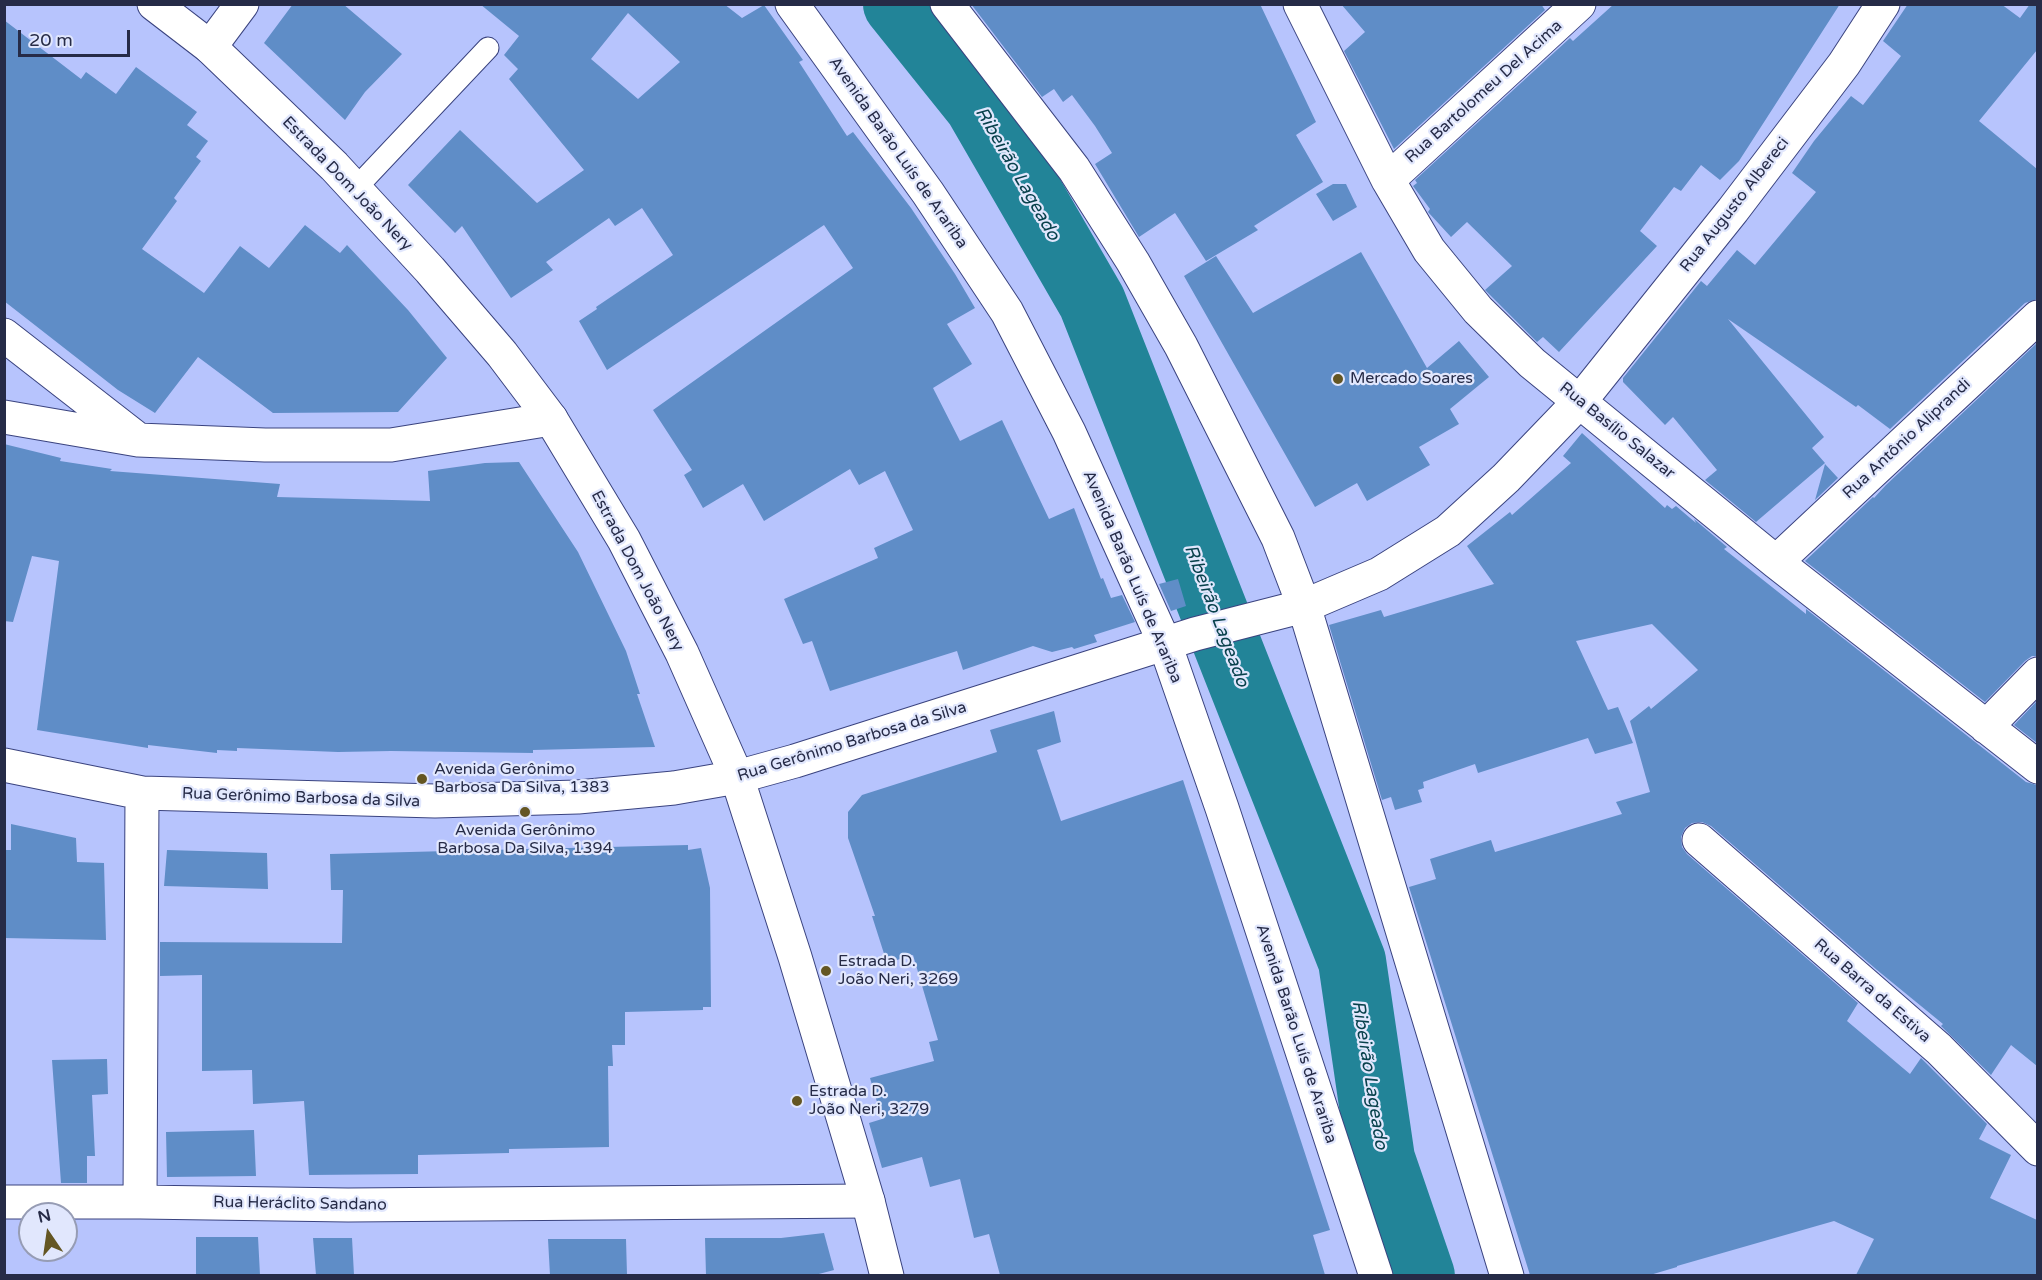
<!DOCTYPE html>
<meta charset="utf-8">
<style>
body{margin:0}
#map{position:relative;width:2042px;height:1280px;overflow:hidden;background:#b7c4fd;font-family:"Varela Round",sans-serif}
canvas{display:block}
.frame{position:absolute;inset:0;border:6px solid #262b47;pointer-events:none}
.north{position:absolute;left:18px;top:1202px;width:60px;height:60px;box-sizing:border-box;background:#e1e7fd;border:2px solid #969cb4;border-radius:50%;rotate:347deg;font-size:16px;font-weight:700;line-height:24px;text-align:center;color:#262b47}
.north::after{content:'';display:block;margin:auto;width:21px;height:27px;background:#645623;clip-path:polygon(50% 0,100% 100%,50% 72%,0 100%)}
.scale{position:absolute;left:18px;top:30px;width:112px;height:27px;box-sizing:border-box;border:3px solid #262b47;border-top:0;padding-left:8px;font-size:18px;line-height:21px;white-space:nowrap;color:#262b47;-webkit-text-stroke:4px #e1e7fd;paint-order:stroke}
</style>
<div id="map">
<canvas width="2042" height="1280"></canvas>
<div class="frame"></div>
<div class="north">N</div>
<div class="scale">20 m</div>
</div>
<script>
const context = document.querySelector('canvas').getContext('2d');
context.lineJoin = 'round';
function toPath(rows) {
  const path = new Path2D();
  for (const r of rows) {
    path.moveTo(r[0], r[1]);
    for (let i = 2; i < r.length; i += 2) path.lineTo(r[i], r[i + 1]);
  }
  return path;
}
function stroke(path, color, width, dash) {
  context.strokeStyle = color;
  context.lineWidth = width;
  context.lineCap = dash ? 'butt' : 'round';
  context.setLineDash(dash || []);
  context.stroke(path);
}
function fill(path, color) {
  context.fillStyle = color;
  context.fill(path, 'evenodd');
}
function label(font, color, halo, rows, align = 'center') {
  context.font = font + ' "Varela Round",sans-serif';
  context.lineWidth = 4.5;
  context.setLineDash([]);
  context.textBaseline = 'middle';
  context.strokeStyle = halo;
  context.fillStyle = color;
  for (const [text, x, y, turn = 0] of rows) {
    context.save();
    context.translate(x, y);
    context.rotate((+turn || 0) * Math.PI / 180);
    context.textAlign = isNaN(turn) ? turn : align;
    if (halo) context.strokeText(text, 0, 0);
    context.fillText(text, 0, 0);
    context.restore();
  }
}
stroke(toPath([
 [897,4,978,105,1092,302,1352,961,1381,1159,1421,1276]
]), '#228498', 68);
fill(toPath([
 [293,4,343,4,402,54,365,92,345,120,264,43],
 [480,4,724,4,742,18,764,5,803,60,799,62,847,136,853,132,911,208,955,274,975,308,947,324,972,364,933,388,960,441,1002,420,1049,519,1074,508,1101,579,1103,578,1111,598,1122,595,1135,622,1094,635,1097,642,1074,649,1072,647,1052,652,1033,646,963,670,957,651,830,691,812,641,803,644,784,599,878,558,874,548,913,530,885,471,859,485,850,469,764,521,743,484,703,508,684,475,692,470,653,410,853,268,824,225,607,370,579,321,597,309,596,307,673,255,642,208,615,226,609,218,546,262,553,270,511,298,462,226,455,233,408,185,460,130,537,203,584,170,509,79,518,69,504,55,519,36],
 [628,13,680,62,638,99,591,59],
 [971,4,1260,4,1316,122,1296,135,1323,182,1254,226,1258,230,1206,261,1175,213,1139,237,1095,164,1112,153,1095,126,1072,95,1063,102,1054,89,1042,97],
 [1341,4,1541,4,1545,10,1394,149,1344,51,1365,32],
 [1614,4,1840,4,1739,161,1720,180,1701,165,1681,191,1674,187,1640,231,1657,246,1559,352,1543,337,1537,342,1485,290,1512,266,1467,222,1451,237,1428,212,1430,209,1413,186,1417,183,1415,180,1570,38,1573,41],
 [1908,4,2001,4,2020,18,2030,4,2037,4,2037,50,1979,121,2037,169,2037,299,2025,303,1890,429,1858,405,1856,407,1728,319,1824,437,1812,448,1825,463,1756,522,1705,480,1717,470,1673,417,1665,425,1623,382,1623,378,1701,281,1707,286,1737,250,1755,265,1816,192,1792,173,1814,141,1851,96,1863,105,1901,56,1883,41],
 [4,20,81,79,86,72,116,94,136,67,197,112,187,125,208,141,196,157,201,161,174,198,177,201,142,249,204,293,240,246,269,268,305,225,340,253,347,245,408,310,447,358,398,412,273,413,198,357,155,413,118,390,4,301],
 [1333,184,1346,184,1357,207,1333,221,1316,194],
 [1361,252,1427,368,1459,341,1489,377,1450,409,1459,424,1419,447,1430,465,1367,501,1357,483,1315,507,1184,276,1216,256,1253,313],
 [2037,343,2037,656,2032,656,2025,661,1985,702,1805,561,1873,497,1874,498,1886,485],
 [1582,433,1665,508,1667,505,1672,509,1676,506,1696,523,1694,519,1727,547,1724,549,1806,614,1806,609,2026,782,2037,785,2037,1066,2011,1045,1991,1075,1941,1026,1943,1024,1877,970,1711,826,1702,822,1692,823,1685,828,1681,837,1682,847,1687,854,1858,1003,1847,1021,1910,1074,1921,1058,1987,1124,1979,1139,2011,1155,1990,1198,2037,1220,2037,1275,1856,1275,1874,1239,1834,1221,1677,1266,1677,1267,1650,1275,1530,1275,1409,887,1436,879,1430,859,1491,840,1495,852,1622,814,1616,802,1650,792,1630,721,1649,706,1651,709,1698,670,1652,624,1576,641,1608,710,1618,707,1633,743,1595,754,1588,738,1478,773,1475,764,1423,782,1424,788,1418,790,1422,802,1395,810,1391,797,1382,800,1329,625,1381,610,1384,617,1494,584,1467,546,1510,512,1512,515,1571,463,1563,456],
 [4,444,61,458,60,461,112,469,110,471,280,484,277,497,430,501,428,471,485,463,519,462,578,552,626,651,640,694,637,694,655,747,533,750,533,753,391,751,338,752,237,748,237,751,217,750,217,753,148,745,148,748,37,730,59,561,32,556,13,622,4,621],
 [1825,464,1838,478,1815,500],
 [1178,579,1186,606,1171,611,1159,584],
 [2037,701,2037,743,2014,725],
 [1054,711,1061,742,1037,750,1061,821,1183,780,1330,1230,1313,1235,1325,1275,1000,1275,989,1234,974,1238,960,1179,930,1187,922,1157,882,1168,869,1123,882,1119,870,1078,934,1061,929,1042,938,1040,913,955,887,963,872,916,875,916,848,838,848,812,862,795,997,752,990,730],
 [11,824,76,838,77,862,104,863,106,940,4,938,4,850,11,850],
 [688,845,688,850,701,848,710,888,711,1007,703,1007,703,1010,625,1012,625,1045,612,1045,613,1066,608,1066,609,1147,509,1149,509,1153,418,1155,418,1174,309,1175,304,1101,253,1104,252,1070,202,1071,202,975,160,976,160,942,342,943,343,890,331,890,330,854],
 [167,850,267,853,268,889,164,886],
 [107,1059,108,1094,92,1095,95,1156,87,1156,87,1183,61,1183,52,1060],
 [254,1130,256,1176,167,1177,166,1132],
 [824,1233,834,1270,815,1275,706,1275,705,1238,781,1238],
 [196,1237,258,1237,260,1275,196,1275],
 [313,1238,352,1238,354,1275,316,1275],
 [548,1239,626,1239,627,1275,550,1275]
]), '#5f8dc7');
const service = toPath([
 [355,189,488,48]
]);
const minor = toPath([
 [792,4,928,193,1007,312,1069,432,1165,644,1222,808,1376,1276],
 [947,4,1074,169,1133,262,1181,346,1278,538,1304,606,1507,1276],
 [1300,4,1388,180,1429,250,1478,310,1532,363,1776,562,2038,767],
 [210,47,242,4],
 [1388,180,1579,4],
 [4,335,135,437],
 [4,417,138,440,265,445,391,445,551,419],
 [1776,562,2038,317],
 [1986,727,2038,674],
 [4,765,142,793,435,801,578,797,674,788,737,777,795,761,1195,634,1304,606,1379,574,1448,531,1506,478,1581,400,1733,210,1844,64,1883,4],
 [1699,840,1939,1049,2038,1149],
 [4,1202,140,1202,348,1205,868,1201],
 [140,1202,142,793]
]);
const primary = toPath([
 [154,4,210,47,334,166,430,270,502,354,551,419,624,540,682,653,737,777,795,957,868,1201,887,1276]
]);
stroke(service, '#3a437f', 23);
stroke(minor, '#3a437f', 35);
stroke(primary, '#3a437f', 35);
stroke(service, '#fff', 21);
stroke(minor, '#fff', 33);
stroke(primary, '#fff', 33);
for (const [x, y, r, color] of [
 [1338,379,6,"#645623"],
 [422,779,6,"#645623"],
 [525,812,6,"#645623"],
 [826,971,6,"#645623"],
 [797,1101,6,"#645623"]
]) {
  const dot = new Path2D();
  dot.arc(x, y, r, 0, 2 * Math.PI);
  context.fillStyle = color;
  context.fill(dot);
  stroke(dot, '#e1e7fd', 2);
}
label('16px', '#262b47', '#e1e7fd', [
 ["Rua Bartolomeu Del Acima",1484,92,-42],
 ["Avenida Barão Luís de Arariba",898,153,55],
 ["Estrada Dom João Nery",347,184,46],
 ["Rua Augusto Albereci",1735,205,-52],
 ["Rua Basílio Salazar",1617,431,39],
 ["Rua Antônio Aliprandi",1907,439,-43],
 ["Estrada Dom João Nery",637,571,62],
 ["Avenida Barão Luís de Arariba",1132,577,67],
 ["Rua Gerônimo Barbosa da Silva",852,742,-17],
 ["Rua Gerônimo Barbosa da Silva",301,798,2],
 ["Rua Barra da Estiva",1872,991,41],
 ["Avenida Barão Luís de Arariba",1296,1034,72],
 ["Rua Heráclito Sandano",300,1204,1]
]);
label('16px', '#262b47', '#e1e7fd', [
 ["Mercado Soares",1350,379],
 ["Avenida Gerônimo",434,770],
 ["Barbosa Da Silva, 1383",434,788],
 ["Avenida Gerônimo",525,831,"center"],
 ["Barbosa Da Silva, 1394",525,849,"center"],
 ["Estrada D.",838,962],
 ["João Neri, 3269",838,980],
 ["Estrada D.",809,1092],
 ["João Neri, 3279",809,1110]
], 'left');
label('italic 18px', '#08414c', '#e1e7fd', [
 ["Ribeirão Lageado",1017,174,60],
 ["Ribeirão Lageado",1216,616,69],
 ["Ribeirão Lageado",1369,1075,81]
]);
</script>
